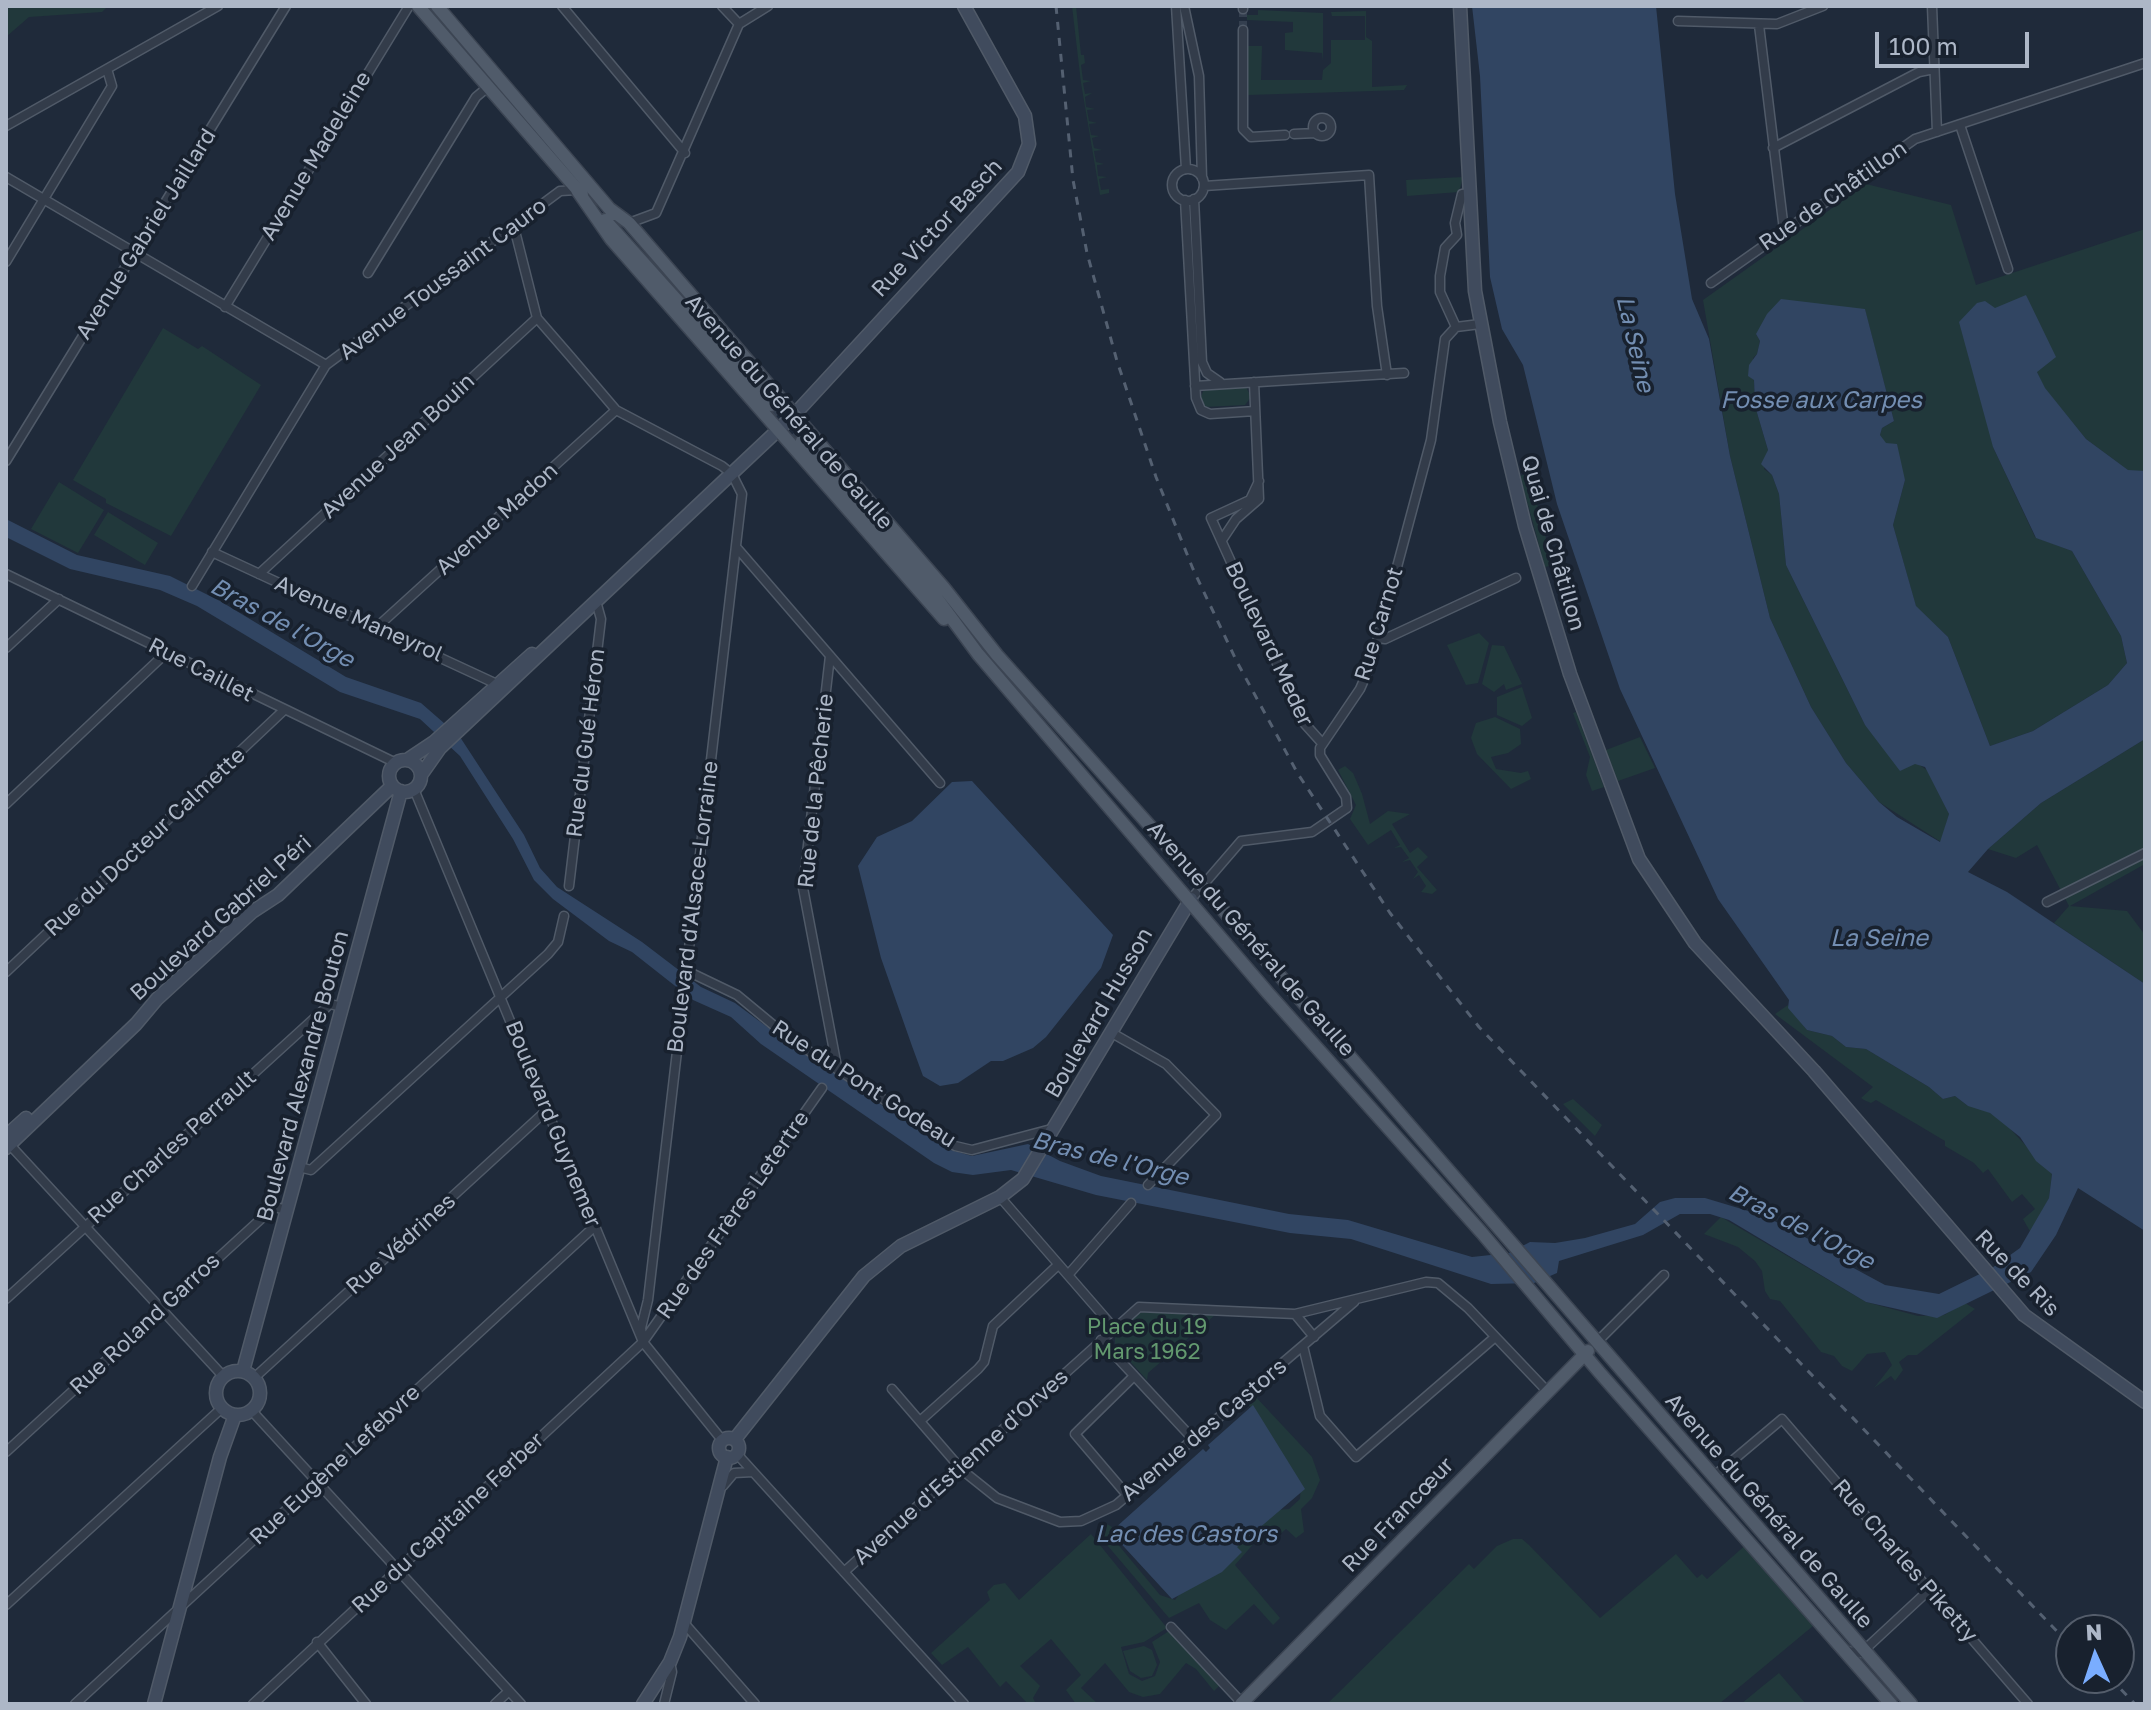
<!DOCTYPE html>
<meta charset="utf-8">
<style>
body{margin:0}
#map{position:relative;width:2151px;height:1710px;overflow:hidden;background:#1f2a3a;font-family:"Golos Text",sans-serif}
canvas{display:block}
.frame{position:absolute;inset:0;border:8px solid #adb7c7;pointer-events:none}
.north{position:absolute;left:2055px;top:1614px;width:80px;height:80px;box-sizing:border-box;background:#18212e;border:2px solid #545d6b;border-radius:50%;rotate:357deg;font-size:22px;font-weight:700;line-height:32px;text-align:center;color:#adb7c7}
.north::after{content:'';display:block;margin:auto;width:28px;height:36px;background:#7aadff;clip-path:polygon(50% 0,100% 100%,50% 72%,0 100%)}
.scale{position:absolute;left:1875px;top:32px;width:154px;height:36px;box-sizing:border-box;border:4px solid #adb7c7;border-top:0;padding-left:10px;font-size:24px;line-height:28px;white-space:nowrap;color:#adb7c7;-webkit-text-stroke:6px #18212e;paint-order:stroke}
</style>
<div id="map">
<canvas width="2151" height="1710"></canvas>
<div class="frame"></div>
<div class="north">N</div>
<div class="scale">100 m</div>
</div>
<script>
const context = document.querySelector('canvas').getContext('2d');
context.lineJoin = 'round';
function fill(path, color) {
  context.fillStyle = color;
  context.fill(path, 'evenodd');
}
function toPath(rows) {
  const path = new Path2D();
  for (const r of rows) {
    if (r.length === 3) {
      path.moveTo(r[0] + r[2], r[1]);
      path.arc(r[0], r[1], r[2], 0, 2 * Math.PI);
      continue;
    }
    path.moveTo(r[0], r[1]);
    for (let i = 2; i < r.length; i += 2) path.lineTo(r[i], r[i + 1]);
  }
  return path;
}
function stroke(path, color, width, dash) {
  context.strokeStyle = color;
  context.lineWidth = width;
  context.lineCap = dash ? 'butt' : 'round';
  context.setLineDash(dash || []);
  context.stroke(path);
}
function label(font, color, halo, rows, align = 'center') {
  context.font = font + ' "Golos Text",sans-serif';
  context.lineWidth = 7;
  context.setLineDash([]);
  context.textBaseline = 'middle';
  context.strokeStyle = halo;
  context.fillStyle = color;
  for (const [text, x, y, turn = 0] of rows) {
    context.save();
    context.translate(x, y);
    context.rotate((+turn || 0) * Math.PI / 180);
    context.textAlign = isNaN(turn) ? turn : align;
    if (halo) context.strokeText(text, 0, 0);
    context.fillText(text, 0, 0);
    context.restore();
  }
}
fill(toPath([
 [6,6,106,6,106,8,102,12,29,17,6,37],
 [1072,6,1076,6,1081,55,1084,55,1085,63,1081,65,1083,80,1091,81,1083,83,1085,94,1092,93,1085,97,1086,107,1095,109,1087,110,1089,121,1097,123,1089,124,1091,135,1099,136,1092,138,1094,148,1102,150,1094,151,1096,162,1104,164,1097,165,1098,176,1107,177,1099,179,1101,190,1109,189,1109,193,1100,195,1081,83],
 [1258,10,1323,13,1323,61,1322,53,1285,50,1285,33,1293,32,1293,22,1247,20,1247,15,1258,15],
 [1366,11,1366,37,1372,41,1372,87,1407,85,1404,90,1248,95,1248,46,1262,46,1261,80,1322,80,1323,70,1331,63,1331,40,1365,40,1365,16,1332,16,1331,12],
 [1463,177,1459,192,1407,196,1406,180],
 [1866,184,1951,205,1976,285,2145,229,2145,471,2129,471,2086,439,2044,388,2037,372,2026,295,1993,447,2035,537,2072,551,2121,636,2127,663,2108,685,2033,731,1990,746,1948,637,1916,607,1893,525,1905,480,1880,435,1882,428,1894,421,1865,310,1756,334,1760,341,1757,354,1753,358,1755,406,1768,450,1764,469,1772,475,1779,494,1786,565,1865,725,1928,771,1949,814,1941,842,1879,802,1846,763,1811,707,1770,618,1730,456,1703,300],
 [163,328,198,349,202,346,261,385,171,536,106,503,106,499,73,480],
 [1246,387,1251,397,1245,405,1205,407,1200,399,1204,389],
 [1529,473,1553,565,1545,567,1520,476],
 [59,482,104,510,78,553,31,529],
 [108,512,158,543,145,565,94,535],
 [1479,633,1489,643,1478,683,1466,685,1447,645],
 [1492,645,1504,646,1522,684,1506,690,1504,684,1494,692,1482,684],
 [1522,687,1532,718,1522,726,1497,715,1497,697],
 [1576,712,1604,787,1592,791,1586,775,1590,757,1573,713],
 [1495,717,1520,729,1521,744,1508,753,1491,757,1496,769,1521,773,1528,771,1531,779,1511,789,1477,754,1471,738,1476,723],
 [1640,737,1655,768,1618,781,1606,750],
 [2145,739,2145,864,2070,906,2127,911,2145,935,2145,984,2054,923,2069,906,2037,845,2016,858,1988,849,2041,803],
 [1345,766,1353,773,1362,794,1370,824,1388,811,1410,814,1392,824,1410,853,1418,847,1428,857,1417,867,1437,890,1432,894,1421,892,1426,886,1419,875,1413,879,1418,872,1410,860,1402,862,1409,858,1401,847,1394,848,1400,845,1391,830,1368,845,1350,819,1356,805,1338,770],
 [1788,1005,1807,1030,1832,1036,1846,1047,1866,1049,1929,1087,1943,1099,1955,1096,1968,1106,1978,1106,2002,1120,2052,1174,2049,1198,2031,1233,2023,1219,2035,1209,2022,1194,2012,1202,1988,1169,1983,1173,1974,1163,1945,1146,1945,1141,1876,1100,1871,1103,1864,1100,1861,1098,1873,1087,1775,1014],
 [1573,1099,1602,1125,1595,1136,1563,1104],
 [1721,1217,1866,1302,1918,1316,1944,1315,1965,1303,1975,1309,1917,1355,1908,1355,1899,1362,1903,1370,1895,1381,1891,1376,1874,1388,1892,1365,1885,1352,1867,1354,1852,1371,1842,1366,1834,1356,1821,1352,1780,1301,1770,1299,1765,1291,1762,1271,1755,1261,1738,1247,1704,1234],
 [1147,1311,1215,1315,1148,1373,1147,1380,1115,1345,1115,1336,1139,1313],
 [1254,1395,1312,1457,1320,1480,1312,1498,1301,1509,1304,1532,1296,1538,1286,1529,1269,1544,1256,1541,1235,1565,1280,1618,1273,1625,1254,1604,1226,1630,1210,1620,1199,1603,1169,1618,1096,1532,1105,1523,1112,1527,1111,1536,1160,1595,1175,1600,1184,1588,1255,1526,1278,1510,1289,1509,1300,1499,1301,1484,1247,1402],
 [1091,1534,1167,1628,1144,1642,1121,1647,1129,1674,1142,1681,1155,1676,1160,1662,1152,1642,1169,1631,1221,1684,1214,1691,1196,1669,1186,1663,1160,1694,1143,1697,1129,1692,1105,1663,1081,1688,1098,1704,1076,1704,1066,1690,1081,1675,1051,1639,1020,1666,1040,1686,1033,1698,1036,1704,1028,1704,1006,1681,1000,1687,968,1647,942,1665,931,1653,990,1600,987,1592,994,1585,1005,1583,1019,1600],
 [1513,1539,1522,1539,1529,1545,1600,1618,1676,1554,1697,1578,1702,1574,1707,1579,1748,1543,1819,1621,1719,1704,1327,1704,1469,1564,1474,1569,1497,1546],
 [1144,1646,1152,1650,1157,1665,1152,1676,1141,1678,1130,1671,1123,1651],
 [1779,1673,1806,1704,1741,1704,1764,1685]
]), '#21383b');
fill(toPath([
 [1472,6,1656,6,1675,194,1692,299,1709,339,1730,456,1770,618,1811,707,1846,763,1879,802,1897,817,1940,842,1949,814,1925,767,1915,764,1900,771,1865,725,1786,565,1779,494,1772,475,1761,464,1768,450,1755,406,1754,380,1748,376,1749,365,1757,354,1760,341,1756,334,1767,314,1781,299,1865,309,1894,421,1882,428,1880,435,1886,443,1897,444,1905,480,1893,525,1916,606,1948,637,1990,746,2033,731,2108,685,2127,663,2121,636,2072,551,2036,538,1993,447,1959,322,1977,303,1985,301,1995,308,2026,295,2056,357,2037,372,2045,388,2086,439,2128,470,2145,471,2145,739,2041,803,1988,849,1968,872,2007,892,2145,984,2145,1231,2078,1188,2056,1235,2031,1272,1937,1318,1866,1302,1729,1220,1710,1214,1680,1214,1643,1235,1559,1261,1557,1273,1534,1283,1491,1284,1351,1239,1290,1233,1096,1195,1011,1170,973,1175,952,1172,934,1163,761,1044,731,1017,693,1000,632,952,609,941,553,899,534,880,513,839,460,756,420,719,340,692,197,606,160,590,70,569,6,537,6,519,77,555,170,576,220,601,346,677,421,703,460,737,524,835,540,868,557,887,642,942,701,987,735,1003,782,1038,947,1149,972,1156,1028,1144,1060,1161,1101,1176,1289,1214,1348,1220,1472,1257,1509,1253,1530,1242,1555,1243,1585,1238,1635,1224,1660,1202,1675,1198,1705,1198,1765,1216,1833,1252,1848,1265,1885,1285,1939,1294,1992,1268,2020,1248,2049,1198,2052,1174,2036,1161,2020,1137,1990,1113,1968,1106,1955,1096,1943,1099,1929,1087,1866,1049,1846,1047,1832,1036,1807,1030,1788,1008,1789,1000,1718,899,1620,689,1557,504,1523,365,1502,329,1490,277,1480,76],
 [972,781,1113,935,1101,968,1046,1037,1033,1048,1003,1061,991,1061,958,1083,940,1086,923,1076,912,1046,881,958,858,866,877,837,912,821,952,782],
 [1253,1405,1305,1489,1237,1547,1242,1552,1222,1572,1172,1599,1114,1536,1114,1529,1203,1449,1206,1452,1210,1448,1208,1445]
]), '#314562');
stroke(toPath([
 [1243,9,1243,30]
]), '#343f4f', 8, [8, 4]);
stroke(toPath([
 [771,405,802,441]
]), '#343f4f', 12, [12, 6]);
const street = toPath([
 [562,6,685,153],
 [722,6,739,24],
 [1176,6,1186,169],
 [1184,6,1199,76,1202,178],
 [1932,6,1937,132],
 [1243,9,1243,6],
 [1678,21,1777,24,1823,6],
 [1759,25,1784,230],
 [1243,30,1243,129,1251,137,1285,135],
 [1322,127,9],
 [1960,125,2008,269],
 [6,126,218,6],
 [1294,134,1316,133],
 [1773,148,1919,72,1934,69],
 [1188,185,16],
 [6,177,326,365],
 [1204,186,1369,175,1377,306,1387,375],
 [1194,199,1202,362,1207,373,1220,382],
 [1185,200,1196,398,1201,410,1210,414,1255,411],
 [629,223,656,213,739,24,768,6],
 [514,227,537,318,570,356,616,410,722,466,732,474,742,494,648,1300,641,1328,643,1342],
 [6,262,112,86,107,69],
 [368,273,476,97,488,87],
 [1711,283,1915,139,2145,63],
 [225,307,409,6],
 [1456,327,1440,292,1440,276,1445,248,1457,235,1455,223,1462,194,1471,193],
 [1195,386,1404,373],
 [6,461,286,6],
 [1259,481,1250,500,1211,518,1304,723,1322,743],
 [1222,540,1236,519,1259,499,1254,382],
 [737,548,940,783],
 [212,552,501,686],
 [6,574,396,763],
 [259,574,537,318],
 [192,586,326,365,560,191,577,190],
 [377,627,616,410],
 [1379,638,1385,639,1516,578],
 [6,648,59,599],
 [830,656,803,888,837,1067],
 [414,789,643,1342,722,1440],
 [6,804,166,653],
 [569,886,601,619,596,601],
 [1191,899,1241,841,1312,832,1347,808,1346,797,1320,755,1320,748,1360,689,1371,664,1431,440,1445,339,1456,327,1480,324],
 [2047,902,2145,853],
 [685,970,737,995,789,1038,955,1146,972,1150,1055,1128],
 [6,972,283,711],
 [1112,1033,1166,1064,1216,1115,1148,1185],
 [10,1145,223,1376],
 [299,1167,311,1170,548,954,558,942,564,916],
 [1000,1197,1114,1328],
 [1068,1275,1131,1203],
 [6,1299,330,1004,342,1007],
 [1295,1314,1314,1337],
 [1101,1340,1193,1439],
 [1596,1343,1664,1275],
 [1303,1346,1320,1416,1356,1457,1494,1338],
 [254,1378,547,1110],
 [892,1389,962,1470,997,1498,1060,1522,1081,1521,1116,1505,1354,1302],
 [252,1411,521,1704],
 [920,1421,978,1369,984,1362,993,1326,1058,1265],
 [6,1452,274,1207,288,1210],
 [737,1454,964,1704],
 [1713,1477,1782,1419,2028,1704],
 [723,1486,734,1473,753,1472],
 [1127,1495,1075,1434,1134,1376],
 [844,1572,1139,1307,1295,1314,1426,1282,1438,1283,1468,1308,1547,1391],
 [6,1605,222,1408],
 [684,1623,755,1704],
 [1171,1627,1242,1703],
 [317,1642,366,1704],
 [1847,1651,1861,1653,1929,1590],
 [75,1704,595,1226],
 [253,1704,643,1342,822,1088],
 [495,1704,509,1691],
 [664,1704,672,1672,670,1662]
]);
const secondary = toPath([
 [1460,6,1475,291,1500,422,1525,526,1570,674,1639,859,1695,943,1814,1071,2024,1315,2145,1402],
 [407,760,434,742,532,654],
 [405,776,16],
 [421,775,440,748,795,414,1018,172,1029,144,1025,116,964,6],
 [6,1136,26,1118],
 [6,1148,136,1024,157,999,252,912,278,895,392,786],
 [238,1393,22],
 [243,1371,401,791],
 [729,1448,10],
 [735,1439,864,1276,901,1246,1000,1197,1023,1179,1191,899],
 [154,1704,220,1457,235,1415],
 [643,1704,670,1662,680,1637,727,1457]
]);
const primary = toPath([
 [418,6,582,195],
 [437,6,614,214],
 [577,190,611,239,944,619],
 [610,209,629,223,944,588,997,655,1158,835,1911,1704],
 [605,220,771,405],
 [802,441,935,593],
 [930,589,978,654,1268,993,1482,1233,1600,1373,1891,1704],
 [1241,1704,1588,1351]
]);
stroke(street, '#505a68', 11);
stroke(secondary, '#505a68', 15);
stroke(primary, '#3c4553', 15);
stroke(street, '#333c4a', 8);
stroke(secondary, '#404b5d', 12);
stroke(primary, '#505b6a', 12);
stroke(toPath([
 [1056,6,1073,180,1087,253,1117,361,1156,477,1193,569,1237,662,1298,774,1390,913,1479,1027,2071,1646],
 [2110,1678,2135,1704]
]), '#546071', 3, [8, 8]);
label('22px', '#adb7c7', '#18212e', [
 ["Avenue Madeleine",316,156,-59],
 ["Rue de Châtillon",1833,196,-35],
 ["Rue Victor Basch",937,228,-47],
 ["Avenue Gabriel Jaillard",146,234,-58],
 ["Avenue Toussaint Cauro",443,279,-37],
 ["Avenue du Général de Gaulle",789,412,49],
 ["Avenue Jean Bouin",398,446,-43],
 ["Avenue Madon",497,519,-42],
 ["Quai de Châtillon",1553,543,74],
 ["Avenue Maneyrol",359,619,24],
 ["Rue Carnot",1379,624,-73],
 ["Boulevard Meder",1269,644,65],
 ["Rue Caillet",201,670,27],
 ["Rue du Gué Héron",586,743,-83],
 ["Rue de la Pêcherie",816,791,-84],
 ["Rue du Docteur Calmette",145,842,-43],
 ["Boulevard d'Alsace-Lorraine",693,907,-83],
 ["Boulevard Gabriel Péri",221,918,-42],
 ["Avenue du Général de Gaulle",1251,939,49],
 ["Boulevard Husson",1099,1013,-60],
 ["Boulevard Alexandre Bouton",303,1076,-75],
 ["Rue du Pont Godeau",864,1084,33],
 ["Boulevard Guynemer",553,1124,68],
 ["Rue Charles Perrault",172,1147,-42],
 ["Rue des Frères Letertre",733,1215,-55],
 ["Rue Védrines",401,1244,-42],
 ["Rue de Ris",2017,1273,46],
 ["Rue Roland Garros",145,1324,-43],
 ["Avenue des Castors",1204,1430,-40],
 ["Rue Eugène Lefebvre",335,1465,-43],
 ["Avenue d'Estienne d'Orves",961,1467,-42],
 ["Avenue du Général de Gaulle",1769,1511,49],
 ["Rue Francœur",1398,1515,-46],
 ["Rue du Capitaine Ferber",448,1523,-43],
 ["Rue Charles Piketty",1905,1561,49]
]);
label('22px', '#63996f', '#18212e', [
 ["Place du 19",1147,1327],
 ["Mars 1962",1147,1352]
]);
label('italic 24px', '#738eb2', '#18212e', [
 ["La Seine",1635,344,77],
 ["Fosse aux Carpes",1821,400],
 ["Bras de l'Orge",282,623,29],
 ["La Seine",1879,938],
 ["Bras de l'Orge",1110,1159,14],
 ["Bras de l'Orge",1801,1227,27],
 ["Lac des Castors",1186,1534]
]);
</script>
